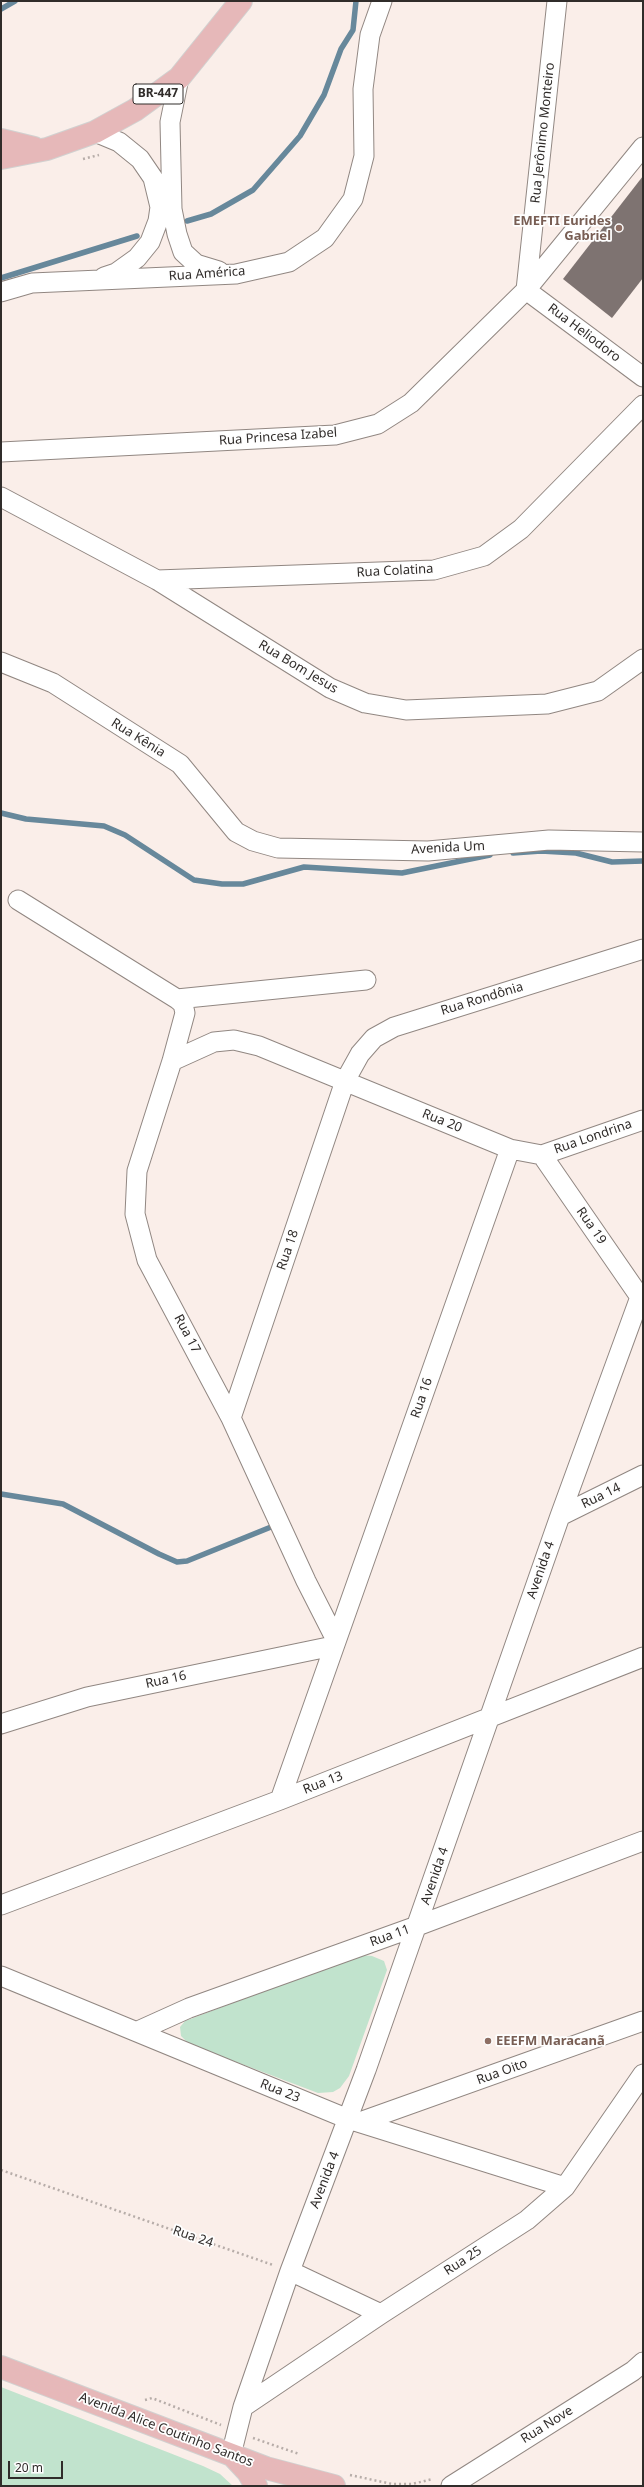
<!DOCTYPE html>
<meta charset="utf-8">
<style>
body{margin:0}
#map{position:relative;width:644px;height:2487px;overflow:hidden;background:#faeee9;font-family:"Noto Sans",sans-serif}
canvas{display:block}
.frame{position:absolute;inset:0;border:2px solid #302c2a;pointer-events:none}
.scale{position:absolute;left:8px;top:2461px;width:55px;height:18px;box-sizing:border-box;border:2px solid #302c2a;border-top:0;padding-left:5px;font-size:12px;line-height:14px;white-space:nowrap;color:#302c2a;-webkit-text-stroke:3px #fefefe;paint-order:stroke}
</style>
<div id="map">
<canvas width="644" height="2487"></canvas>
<div class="frame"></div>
<div class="scale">20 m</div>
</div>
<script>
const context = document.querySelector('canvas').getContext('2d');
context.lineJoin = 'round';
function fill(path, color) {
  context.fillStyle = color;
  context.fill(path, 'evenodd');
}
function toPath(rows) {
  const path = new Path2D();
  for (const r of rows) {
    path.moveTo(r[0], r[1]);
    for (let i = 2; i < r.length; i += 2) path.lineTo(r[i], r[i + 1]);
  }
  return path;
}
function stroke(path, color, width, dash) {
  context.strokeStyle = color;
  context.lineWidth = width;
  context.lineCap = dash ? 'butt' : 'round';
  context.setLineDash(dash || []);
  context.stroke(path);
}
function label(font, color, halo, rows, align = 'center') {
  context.font = font + ' "Noto Sans",sans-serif';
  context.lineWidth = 3.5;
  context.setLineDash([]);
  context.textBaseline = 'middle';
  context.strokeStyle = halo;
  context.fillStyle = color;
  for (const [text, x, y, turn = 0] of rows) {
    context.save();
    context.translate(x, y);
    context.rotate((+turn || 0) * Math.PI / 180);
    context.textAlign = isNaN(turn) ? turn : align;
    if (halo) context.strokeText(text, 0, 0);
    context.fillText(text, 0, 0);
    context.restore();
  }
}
fill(toPath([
 [360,1955,372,1956,384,1961,387,1970,349,2076,340,2088,333,2092,318,2093,189,2044,181,2036,180,2027,185,2021],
 [1,2387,203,2466,220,2474,233,2486,1,2486]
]), '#c1e3cd');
stroke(toPath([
 [1,9,15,1],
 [187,221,211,214,253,190,300,136,324,95,341,49,353,30,356,1],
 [1,278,137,236],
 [1,813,26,819,104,826,125,835,194,880,222,884,243,884,304,867,402,873,490,855],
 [513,853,541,851,576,853,612,862,643,861],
 [1,1494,63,1504,159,1554,177,1562,187,1561,271,1527]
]), '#67889b', 5.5);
fill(toPath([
 [643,176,643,278,612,318,563,279]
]), '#7e7371');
const minor = toPath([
 [179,78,170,122,172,209,177,234,183,252,196,264,219,271],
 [95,132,119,142,140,159,153,178,160,207,158,221,150,242,137,258,116,273,104,277],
 [526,290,557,1],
 [526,290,643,377],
 [1,292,32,283,236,274,289,262,325,238,353,199,364,156,363,89,370,35,382,1],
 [1,452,335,435,378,424,411,403,526,290,643,147],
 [1,497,157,580,330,688,365,703,406,710,547,704,598,691,643,659],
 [157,580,434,570,484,556,521,529,643,405],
 [1,662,53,683,180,764,236,832,253,841,278,848,428,851,549,840,643,842],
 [18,900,177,999,183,1004,185,1013,172,1061,137,1171,135,1214,147,1260,231,1418,306,1581,336,1640],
 [177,999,366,980],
 [172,1061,214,1042,234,1040,259,1046,510,1149,542,1155,643,1120],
 [542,1155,640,1297],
 [231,1418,345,1081,360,1054,374,1038,394,1027,643,949],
 [560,1516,643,1475],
 [1,1724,87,1697,333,1646],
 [280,1800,510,1149],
 [1,1905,280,1800,643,1657],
 [1,1976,348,2119,565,2187],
 [138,2031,189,2008,417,1926,643,1841],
 [360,2122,643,2021],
 [290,2271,381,2314],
 [243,2407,381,2314,527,2220,565,2187,643,2074],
 [231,2455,243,2407,290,2271,366,2070,560,1516,640,1297],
 [451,2486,633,2371,643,2362]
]);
const major = toPath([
 [1,140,34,148],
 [1,158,47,149,95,132,135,110,179,78,241,1],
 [1,2367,266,2468,334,2486],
 [234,2457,248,2472,256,2486]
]);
stroke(minor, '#918782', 21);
stroke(major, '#d1d1d0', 24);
stroke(toPath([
 [83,159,99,155],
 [1,2170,273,2265],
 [145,2400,152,2398,221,2425],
 [253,2438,299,2454],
 [350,2475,392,2484,412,2484,433,2479]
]), '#b7ada9', 2.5, [2, 3]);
stroke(minor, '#fff', 19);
stroke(major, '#e6b8b9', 22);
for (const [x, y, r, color] of [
 [619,228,4,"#8d6e63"],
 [488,2041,4,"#8d6e63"]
]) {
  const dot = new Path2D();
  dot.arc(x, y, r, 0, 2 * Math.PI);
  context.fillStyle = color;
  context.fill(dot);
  stroke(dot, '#fefefe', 1.5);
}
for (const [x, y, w] of [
 [158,94,50]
]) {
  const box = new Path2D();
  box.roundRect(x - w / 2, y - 10, w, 20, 3);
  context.fillStyle = '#fefefe';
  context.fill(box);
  stroke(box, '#302c2a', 1);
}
label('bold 12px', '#302c2a', null, [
 ["BR-447",158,94]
]);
label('13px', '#302c2a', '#fefefe', [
 ["Rua Jerônimo Monteiro",543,133,-84],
 ["Rua América",207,274,-4],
 ["Rua Heliodoro",584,333,37],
 ["Rua Princesa Izabel",278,437,-4],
 ["Rua Colatina",395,571,-3],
 ["Rua Bom Jesus",298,667,31],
 ["Rua Kênia",138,738,32],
 ["Avenida Um",448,848,-3],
 ["Rua Rondônia",482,999,-17],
 ["Rua 20",442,1121,22],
 ["Rua Londrina",593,1137,-19],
 ["Rua 19",591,1226,55],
 ["Rua 18",288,1250,-71],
 ["Rua 17",187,1334,62],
 ["Rua 16",422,1398,-71],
 ["Rua 14",601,1496,-26],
 ["Avenida 4",541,1570,-71],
 ["Rua 16",166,1680,-12],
 ["Rua 13",323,1783,-21],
 ["Avenida 4",435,1876,-71],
 ["Rua 11",390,1936,-20],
 ["Rua Oito",502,2072,-20],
 ["Rua 23",280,2091,22],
 ["Avenida 4",325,2180,-69],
 ["Rua 24",193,2237,19],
 ["Rua 25",463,2261,-33],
 ["Rua Nove",547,2425,-32],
 ["Avenida Alice Coutinho Santos",166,2430,21]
]);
label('bold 13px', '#785e54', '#fefefe', [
 ["EMEFTI Eurides",611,221],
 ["Gabriel",611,236],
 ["EEEFM Maracanã",496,2041,"left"]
], 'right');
</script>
